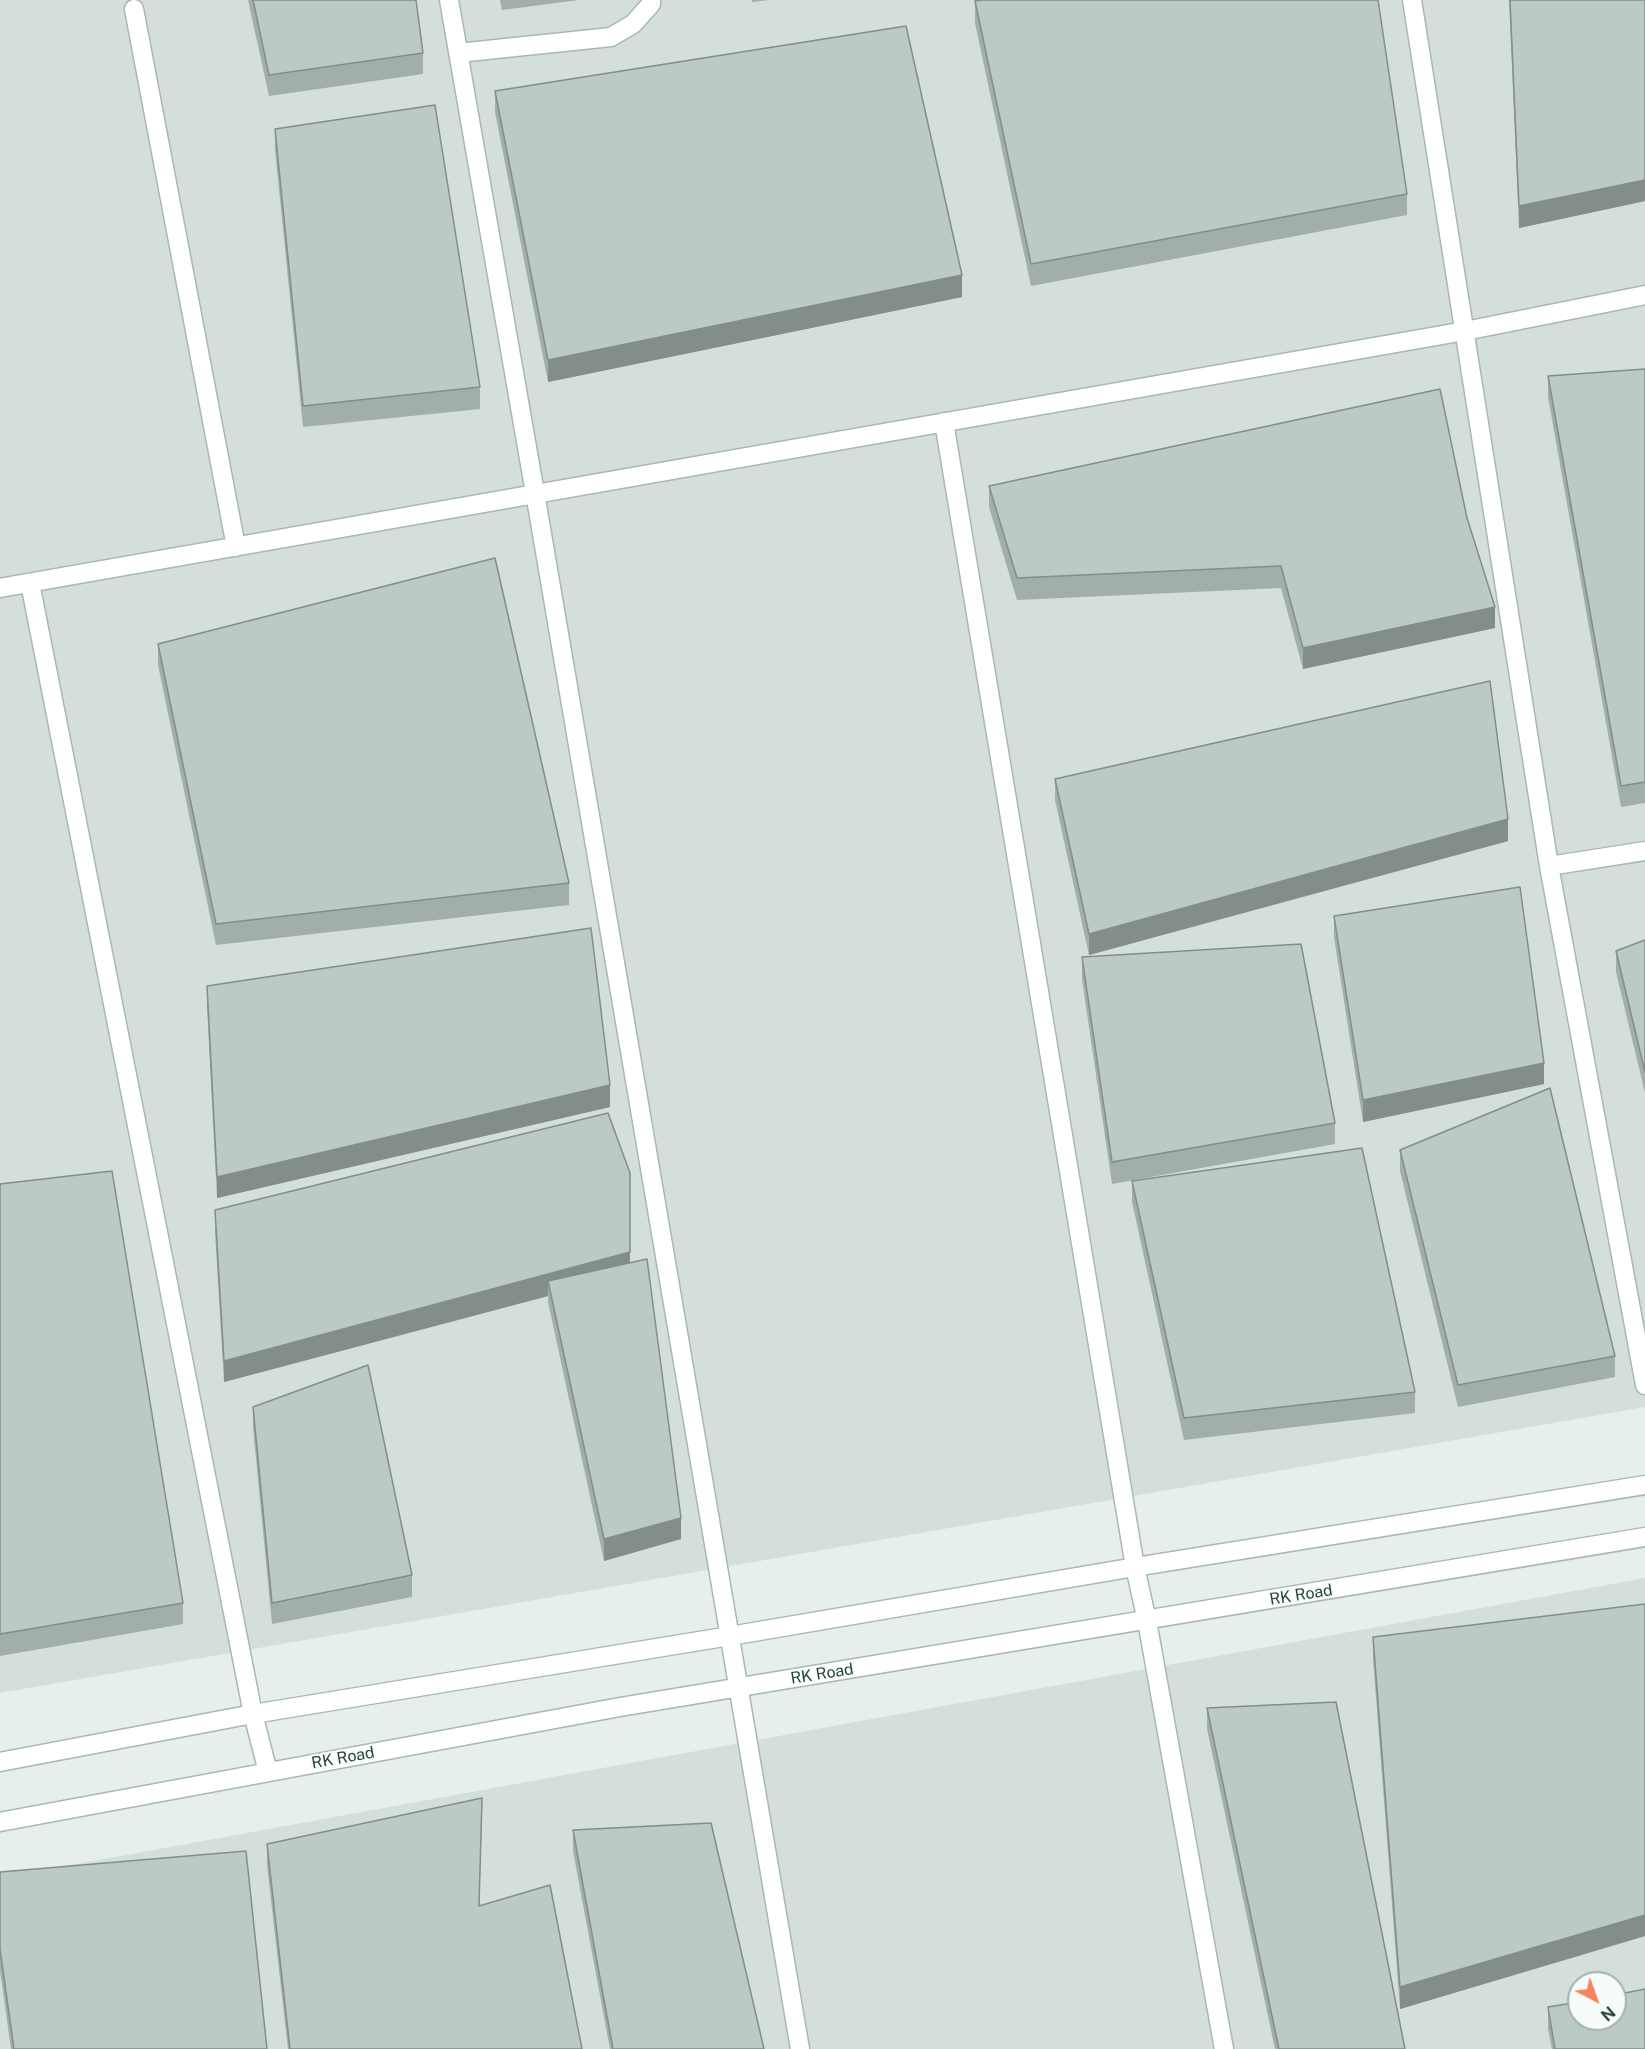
<!DOCTYPE html>
<style>
body{margin:0}
#map{position:relative;width:1645px;height:2049px;overflow:hidden;background:#e6efeb;font-family:"Public Sans",sans-serif}
canvas{display:block}
.north{position:absolute;left:1567px;top:1971px;width:60px;height:60px;box-sizing:border-box;background:#f7fbf9;border:2px solid #a3b1ad;border-radius:50%;rotate:139deg;font-size:16px;font-weight:700;line-height:24px;text-align:center;color:#24423a}
.north::after{content:'';display:block;margin:auto;width:21px;height:27px;background:#f4845f;clip-path:polygon(50% 0,100% 100%,50% 72%,0 100%)}
</style>
<div id="map">
<canvas width="1645" height="2049"></canvas>
<div class="north">N</div>
</div>
<script>
const context = document.querySelector('canvas').getContext('2d');
context.lineJoin = 'round';
function fill(path, color) {
  context.fillStyle = color;
  context.fill(path, 'evenodd');
}
function toPath(rows) {
  const path = new Path2D();
  for (const r of rows) {
    path.moveTo(r[0], r[1]);
    for (let i = 2; i < r.length; i += 2) path.lineTo(r[i], r[i + 1]);
  }
  return path;
}
function stroke(path, color, width, dash) {
  context.strokeStyle = color;
  context.lineWidth = width;
  context.lineCap = dash ? 'butt' : 'round';
  context.setLineDash(dash || []);
  context.stroke(path);
}
function label(font, color, halo, rows, align = 'center') {
  context.font = font + ' "Public Sans",sans-serif';
  context.lineWidth = 4.5;
  context.setLineDash([]);
  context.textBaseline = 'middle';
  context.strokeStyle = halo;
  context.fillStyle = color;
  for (const [text, x, y, turn = 0] of rows) {
    context.save();
    context.translate(x, y);
    context.rotate((+turn || 0) * Math.PI / 180);
    context.textAlign = isNaN(turn) ? turn : align;
    if (halo) context.strokeText(text, 0, 0);
    context.fillText(text, 0, 0);
    context.restore();
  }
}
fill(toPath([
 [0,0,1645,0,1645,1407,0,1693],
 [1645,1578,1645,2049,0,2049,0,1878],
 [1579,1983,1615,1983,1615,2019,1579,2019]
]), '#d4dfda');
const minor = toPath([
 [449,0,535,493,800,2049],
 [1412,0,1549,866,1645,1385],
 [134,9,236,547],
 [458,53,611,37,633,24,651,4,651,0],
 [944,422,1135,1567,1147,1621,1224,2049],
 [30,583,253,1714,268,1772],
 [0,588,1465,331,1645,295],
 [1549,866,1645,851],
 [0,1762,253,1714,730,1636,1135,1567,1645,1485],
 [0,1822,620,1707,1645,1537]
]);
stroke(minor, '#a8b8b2', 21);
stroke(minor, '#fff', 18);
fill(toPath([
 [248,0,416,0,423,53,423,74,269,96],
 [500,0,579,0,502,10],
 [752,0,769,0,752,2],
 [1509,0,1645,0,1645,201,1519,228],
 [975,1,1407,194,1407,215,1031,286,975,23],
 [495,91,962,297,548,382,495,112],
 [275,129,480,387,480,409,303,427,275,150],
 [1645,369,1645,803,1621,807,1548,397,1548,376],
 [989,486,1467,518,1495,628,1303,669,1281,588,1017,600,989,507],
 [158,644,569,883,569,905,216,945,158,665],
 [1055,779,1508,841,1089,955,1055,800],
 [1334,916,1544,1084,1363,1122,1334,937],
 [1645,940,1645,1093,1616,972,1616,951],
 [1082,957,1335,1123,1335,1144,1112,1184,1082,979],
 [207,986,610,1107,217,1198,207,1008],
 [1400,1150,1615,1356,1615,1377,1458,1407,1400,1171],
 [1132,1181,1415,1392,1415,1413,1184,1440,1132,1202],
 [0,1184,183,1603,183,1624,0,1656],
 [215,1210,630,1263,681,1539,604,1561,548,1302,548,1296,224,1382,215,1232],
 [253,1407,412,1575,412,1597,272,1624,253,1428],
 [1645,1604,1645,1936,1400,2009,1373,1659,1373,1637],
 [1207,1708,1405,2049,1275,2049,1207,1729],
 [482,1819,479,1906,582,2049,288,2049,267,1865,267,1844],
 [573,1830,764,2049,610,2049,573,1851],
 [0,1872,267,2049,11,2049,0,1970],
 [1548,2007,1645,2049,1552,2049,1548,2029]
]), '#a1aea9');
fill(toPath([
 [1645,180,1645,201,1519,228,1519,206],
 [962,275,962,297,548,382,548,360],
 [1495,607,1495,628,1303,669,1303,648],
 [1508,819,1508,841,1089,955,1089,934],
 [1544,1063,1544,1084,1363,1122,1363,1100],
 [610,1085,610,1107,217,1198,217,1177],
 [630,1252,630,1274,548,1281,548,1296,224,1382,224,1361],
 [681,1518,681,1539,604,1561,604,1539],
 [1645,1915,1645,1936,1400,2009,1400,1987]
]), '#838d89');
const building = toPath([
 [253,0,416,0,423,53,269,75,253,0],
 [983,0,1378,0,1407,194,1031,264,975,1,983,0],
 [1510,0,1645,0,1645,180,1519,206,1510,0],
 [906,26,962,275,548,360,495,91,906,26],
 [435,105,480,387,303,406,275,129,435,105],
 [1645,369,1645,782,1621,786,1548,376,1645,369],
 [1440,389,1467,518,1495,607,1303,648,1281,566,1017,578,989,486,1440,389],
 [495,558,569,883,216,924,158,644,495,558],
 [1490,681,1508,819,1089,934,1055,779,1490,681],
 [1520,887,1544,1063,1363,1100,1334,916,1520,887],
 [591,928,610,1085,217,1177,207,986,591,928],
 [1645,940,1645,1072,1616,951,1645,940],
 [1301,944,1335,1123,1112,1162,1082,957,1301,944],
 [1550,1088,1615,1356,1458,1385,1400,1150,1550,1088],
 [608,1113,630,1173,630,1252,224,1361,215,1210,608,1113],
 [1362,1148,1415,1392,1184,1418,1132,1181,1362,1148],
 [112,1171,183,1603,0,1634,0,1184,112,1171],
 [647,1259,681,1518,604,1539,548,1281,647,1259],
 [368,1365,412,1575,272,1603,253,1407,368,1365],
 [1645,1604,1645,1915,1400,1987,1373,1637,1645,1604],
 [1336,1702,1405,2049,1279,2049,1207,1708,1336,1702],
 [482,1798,479,1906,550,1885,582,2049,290,2049,267,1844,482,1798],
 [711,1823,764,2049,613,2049,573,1830,711,1823],
 [246,1851,267,2049,14,2049,0,1949,0,1872,246,1851],
 [1645,1989,1645,2049,1555,2049,1548,2007,1579,2002,1579,2019,1615,2019,1615,1995,1645,1989]
]);
fill(building, '#bbcac4');
stroke(building, '#838d89', 1.5);
label('16px', '#24423a', '#f7fbf9', [
 ["RK Road",1301,1595,-9],
 ["RK Road",822,1674,-9],
 ["RK Road",343,1758,-10]
]);
</script>
